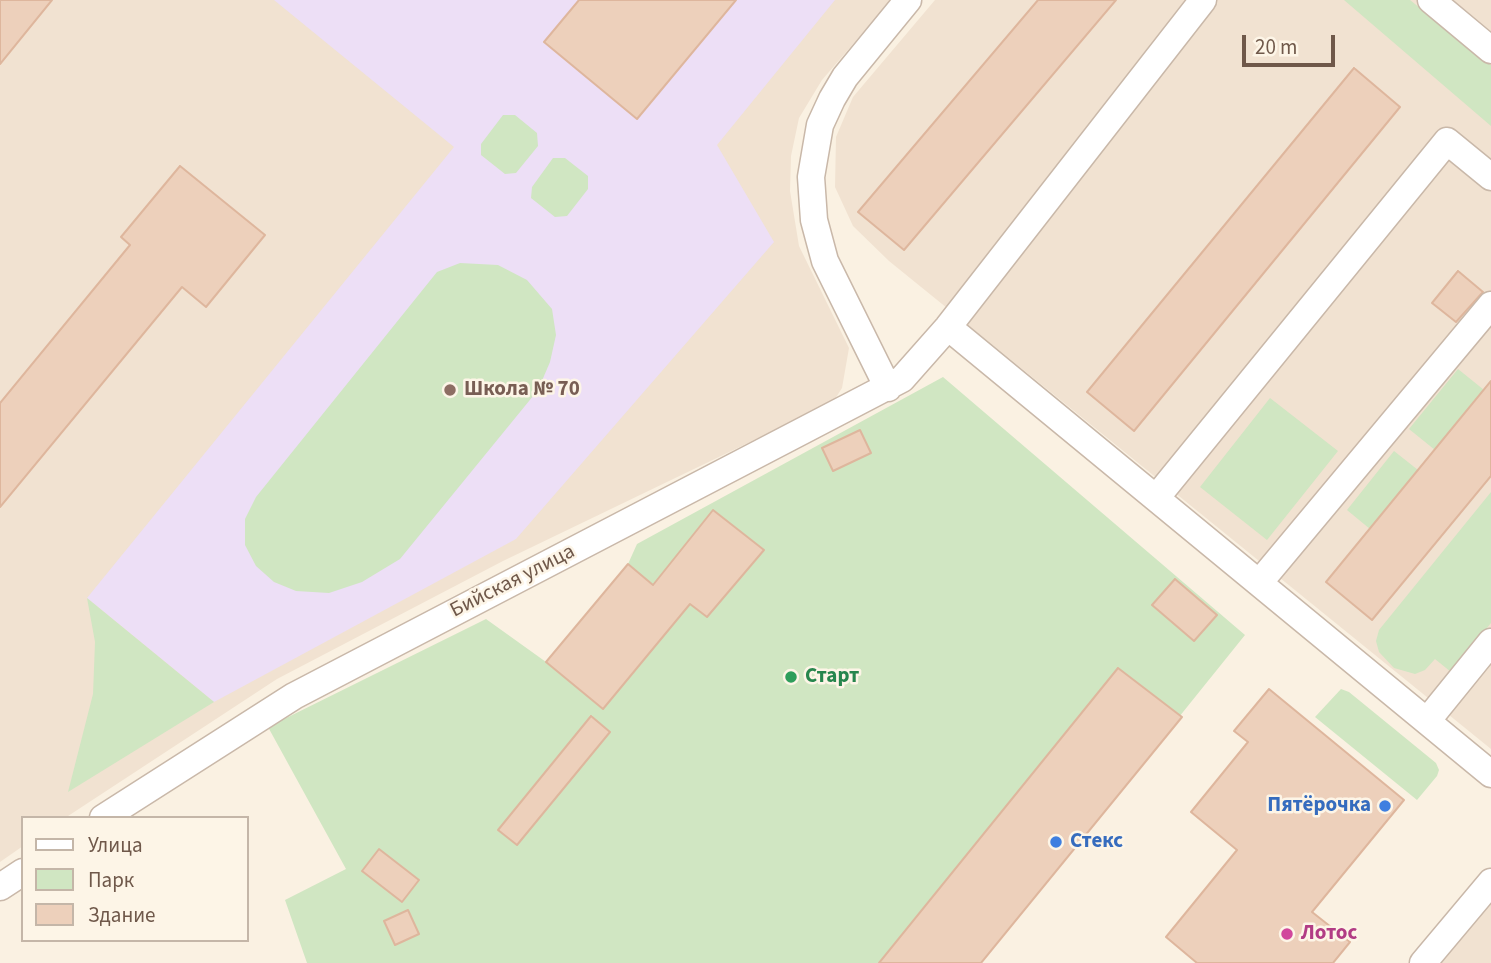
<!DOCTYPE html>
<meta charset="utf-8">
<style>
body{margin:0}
#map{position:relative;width:1491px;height:963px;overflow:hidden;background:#faf1e2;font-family:"Source Sans 3",sans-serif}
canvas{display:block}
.legend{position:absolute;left:21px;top:816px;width:228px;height:126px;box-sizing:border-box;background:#fdf5e7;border:2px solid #c4b6a8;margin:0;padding:9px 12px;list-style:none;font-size:21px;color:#6f584a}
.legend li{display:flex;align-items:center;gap:14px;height:35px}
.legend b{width:35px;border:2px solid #c4b6a8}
.scale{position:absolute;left:1242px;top:35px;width:93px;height:32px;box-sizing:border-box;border:4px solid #6f584a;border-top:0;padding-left:9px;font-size:21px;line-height:24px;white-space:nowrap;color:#6f584a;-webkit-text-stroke:5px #fdf5e7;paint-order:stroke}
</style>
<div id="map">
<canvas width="1491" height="963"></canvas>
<ul class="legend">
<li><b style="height:9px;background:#fff"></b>Улица</li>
<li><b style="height:19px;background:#d0e6c2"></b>Парк</li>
<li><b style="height:19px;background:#edd0bb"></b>Здание</li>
</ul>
<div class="scale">20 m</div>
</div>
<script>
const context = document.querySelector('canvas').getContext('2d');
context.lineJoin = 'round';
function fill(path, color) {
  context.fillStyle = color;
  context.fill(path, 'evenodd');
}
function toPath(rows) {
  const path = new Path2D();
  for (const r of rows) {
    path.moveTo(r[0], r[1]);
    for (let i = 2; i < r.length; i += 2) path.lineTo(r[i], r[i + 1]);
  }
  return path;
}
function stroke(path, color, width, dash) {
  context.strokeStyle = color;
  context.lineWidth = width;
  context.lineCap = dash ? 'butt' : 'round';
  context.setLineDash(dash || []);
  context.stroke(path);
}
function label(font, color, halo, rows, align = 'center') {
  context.font = font + ' "Source Sans 3",sans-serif';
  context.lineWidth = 5;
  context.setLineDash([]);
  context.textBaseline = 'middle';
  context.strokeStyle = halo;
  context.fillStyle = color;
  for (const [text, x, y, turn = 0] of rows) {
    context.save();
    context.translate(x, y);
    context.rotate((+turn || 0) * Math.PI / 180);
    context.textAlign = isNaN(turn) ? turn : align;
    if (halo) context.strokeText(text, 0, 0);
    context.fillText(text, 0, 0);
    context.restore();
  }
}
fill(toPath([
 [0,0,891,0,822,80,799,118,791,156,790,191,799,246,849,348,842,388,833,402,503,561,277,679,65,818,23,818,23,846,0,862],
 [935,0,1491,0,1491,749,889,261,853,226,835,187,836,137,853,97],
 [1491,893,1491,963,1434,963]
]), '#f1e2d1');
fill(toPath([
 [274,0,835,0,717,145,774,242,516,539,214,702,87,598,454,147]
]), '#eddff6');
fill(toPath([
 [1344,0,1410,0,1491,65,1491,126],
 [503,115,515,115,537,133,538,146,516,173,505,174,481,155,481,144],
 [553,158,565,158,588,176,588,189,567,216,555,217,531,198,532,187],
 [460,263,498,265,527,280,552,309,556,335,550,362,538,390,400,559,362,582,329,593,296,591,274,582,256,566,245,545,245,519,256,497,437,272],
 [1458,369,1484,390,1435,450,1409,429],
 [943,377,1245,635,981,963,307,963,285,900,346,869,268,727,486,619,546,662,628,564,637,544],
 [1270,398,1338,451,1267,540,1200,487],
 [1394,451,1418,470,1370,529,1347,510],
 [1491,492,1491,623,1451,672,1435,659,1425,670,1415,674,1394,668,1379,652,1376,641,1379,630],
 [87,598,214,702,68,792,93,694,95,642],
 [1341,689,1349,692,1436,763,1439,770,1437,776,1417,800,1315,717]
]), '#d0e6c2');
const building = toPath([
 [0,0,52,0,0,64,0,0],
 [579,0,736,0,637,119,544,42,579,0],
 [1038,0,1116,0,904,250,858,212,1038,0],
 [1354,68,1400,107,1134,431,1087,392,1354,68],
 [180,166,265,235,206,307,182,287,0,507,0,403,130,245,121,237,180,166],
 [1458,271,1483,292,1456,322,1432,303,1458,271],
 [1491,381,1491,476,1372,620,1326,582,1491,381],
 [860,430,871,453,833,471,822,448,860,430],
 [713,510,764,550,707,617,690,604,603,709,546,662,628,564,653,585,713,510],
 [1175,579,1217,615,1194,641,1152,605,1175,579],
 [1118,668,1182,717,981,963,879,963,1118,668],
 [1269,689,1404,800,1312,912,1350,942,1333,963,1197,963,1166,937,1237,850,1191,812,1248,742,1234,731,1269,689],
 [591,716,610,732,517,845,498,830,591,716],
 [379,849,419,880,402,902,362,871,379,849],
 [408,910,419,934,395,945,384,921,408,910]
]);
fill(building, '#edd0bb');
stroke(building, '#deb69d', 2);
const street = toPath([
 [1431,0,1491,50],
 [948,327,1491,774],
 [888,388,825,261,814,220,811,177,820,125,832,99,845,77,908,0],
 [1156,498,1447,141,1491,177],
 [1259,583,1491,305],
 [1427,721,1491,642],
 [103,818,294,696,902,379,948,327,1203,0],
 [0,887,23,872],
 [1423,963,1491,882]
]);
stroke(street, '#c9b8a9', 29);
stroke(street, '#fff', 26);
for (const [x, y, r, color] of [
 [450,390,7,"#8d6e63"],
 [791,677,7,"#2e9e5b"],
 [1385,806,7,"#3f7fe0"],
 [1056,842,7,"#3f7fe0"],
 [1287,934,7,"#d1479c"]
]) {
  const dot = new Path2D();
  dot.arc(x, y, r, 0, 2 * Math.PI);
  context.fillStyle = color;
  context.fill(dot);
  stroke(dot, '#fdf5e7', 2.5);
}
label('bold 21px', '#785e54', '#fdf5e7', [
 ["Школа № 70",464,390]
], 'left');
label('21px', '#6f584a', '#fdf5e7', [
 ["Бийская улица",513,582,-27]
]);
label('bold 21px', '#27864d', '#fdf5e7', [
 ["Старт",805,677]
], 'left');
label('bold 21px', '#366cbe', '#fdf5e7', [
 ["Пятёрочка",1371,806],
 ["Стекс",1070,842,"left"]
], 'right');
label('bold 21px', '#b23c85', '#fdf5e7', [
 ["Лотос",1301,934]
], 'left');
</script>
